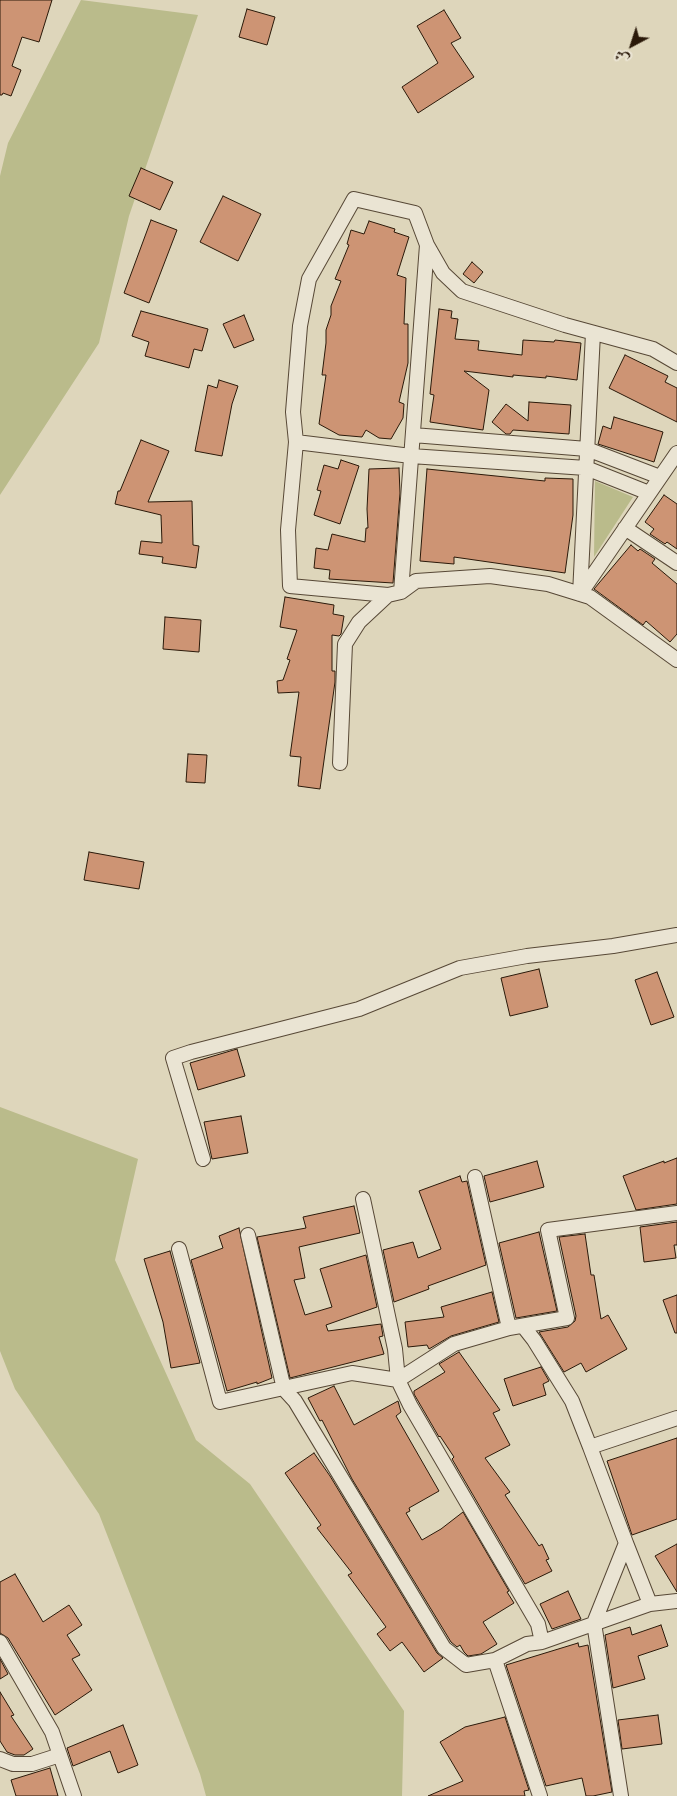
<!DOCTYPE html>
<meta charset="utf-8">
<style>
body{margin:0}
#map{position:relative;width:677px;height:1796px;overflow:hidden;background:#ded6bb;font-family:Alegreya,Amiri,serif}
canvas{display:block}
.north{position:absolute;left:607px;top:20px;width:50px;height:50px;-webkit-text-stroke:4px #eae4d3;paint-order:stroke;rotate:220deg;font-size:14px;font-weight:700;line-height:20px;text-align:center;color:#2a1909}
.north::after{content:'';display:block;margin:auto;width:18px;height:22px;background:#2a1909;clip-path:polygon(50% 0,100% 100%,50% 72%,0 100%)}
</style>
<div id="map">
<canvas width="677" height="1796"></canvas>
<div class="north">ش</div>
</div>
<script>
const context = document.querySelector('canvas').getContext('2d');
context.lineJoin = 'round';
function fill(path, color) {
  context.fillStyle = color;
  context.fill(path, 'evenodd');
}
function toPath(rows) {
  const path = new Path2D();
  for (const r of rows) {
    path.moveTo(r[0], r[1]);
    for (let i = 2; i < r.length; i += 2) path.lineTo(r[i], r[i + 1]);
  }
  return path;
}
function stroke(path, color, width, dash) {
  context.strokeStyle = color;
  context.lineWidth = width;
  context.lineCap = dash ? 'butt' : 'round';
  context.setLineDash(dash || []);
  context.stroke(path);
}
fill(toPath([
 [81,0,198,15,129,216,99,343,0,495,0,176,8,143],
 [595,481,633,497,594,557],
 [0,1107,138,1159,115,1260,196,1440,250,1484,404,1711,402,1796,206,1796,200,1774,99,1514,15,1389,0,1351]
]), '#babb8b');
const building = toPath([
 [0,0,52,0,39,42,22,37,12,66,21,70,11,96,3,93,2,95,0,95,0,0],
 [247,9,275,17,267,45,239,37,247,9],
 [444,10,461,38,451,43,474,77,418,113,402,87,438,63,417,26,444,10],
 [141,168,173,182,160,210,129,196,141,168],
 [223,196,261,214,238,261,200,242,223,196],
 [151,220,177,230,149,303,124,293,151,220],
 [369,221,395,229,394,232,409,237,397,275,406,278,404,324,408,324,408,363,399,402,404,404,403,418,391,439,379,438,366,430,362,437,339,435,319,424,326,375,322,375,326,343,326,330,331,315,331,306,341,281,335,279,349,245,347,244,351,230,364,234,369,221],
 [472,262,483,272,474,283,463,274,472,262],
 [439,309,452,311,451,318,458,319,455,339,479,341,478,350,522,355,523,340,554,342,555,340,581,343,577,380,546,376,546,378,513,375,513,377,464,371,489,390,483,430,430,422,434,395,430,394,439,309],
 [141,311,208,329,202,351,194,349,189,368,145,356,149,342,132,336,141,311],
 [244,315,254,340,234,348,223,324,244,315],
 [625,355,668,376,665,382,677,388,677,422,609,388,625,355],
 [219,380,238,386,232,404,222,456,195,451,208,385,217,388,219,380],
 [529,402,571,405,569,434,513,430,510,434,506,434,492,422,506,404,528,421,529,402],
 [614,417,663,432,654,462,598,444,603,426,611,429,614,417],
 [141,440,169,451,148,502,192,501,193,545,199,546,196,568,162,563,163,557,139,554,141,541,162,543,161,515,115,504,118,491,120,491,141,440],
 [341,460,359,466,340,524,314,515,321,491,317,490,324,465,338,469,341,460],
 [399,468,400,493,393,583,329,579,330,570,314,568,316,548,328,550,332,534,365,542,366,528,368,528,367,509,369,469,399,468],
 [427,469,545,481,545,478,573,479,573,515,565,573,454,557,454,564,420,561,427,469],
 [664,495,677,504,677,549,667,542,665,544,650,534,654,529,645,522,664,495],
 [631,545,638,551,640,549,655,559,652,563,677,584,677,634,670,642,646,621,643,625,594,589,631,545],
 [285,597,334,605,333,614,344,616,341,634,339,636,332,635,332,671,335,671,335,682,320,789,298,786,301,757,290,756,299,692,278,693,277,681,283,680,290,660,287,659,297,630,280,627,285,597],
 [165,617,201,620,199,652,163,649,165,617],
 [188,754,207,755,205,783,186,782,188,754],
 [89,852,144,862,139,889,84,880,89,852],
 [539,969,548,1007,510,1016,501,978,539,969],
 [657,972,674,1017,651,1025,635,980,657,972],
 [237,1049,245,1076,198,1090,190,1063,237,1049],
 [241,1116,248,1153,212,1159,204,1122,241,1116],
 [677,1158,677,1204,636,1210,623,1176,664,1161,664,1163,677,1158],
 [537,1161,544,1187,490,1202,484,1176,537,1161],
 [460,1176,462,1182,467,1181,486,1265,428,1286,429,1289,394,1302,383,1250,413,1242,418,1258,441,1249,419,1191,460,1176],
 [354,1206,360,1233,299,1247,305,1278,294,1280,305,1315,332,1307,320,1269,366,1255,377,1307,326,1325,328,1331,381,1324,383,1336,379,1337,384,1354,290,1378,257,1237,306,1228,303,1217,354,1206],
 [677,1222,677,1245,674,1245,676,1258,644,1262,640,1227,677,1222],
 [239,1228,272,1378,257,1384,257,1382,227,1391,191,1260,223,1248,219,1236,239,1228],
 [539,1232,557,1311,516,1318,499,1243,539,1232],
 [585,1234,591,1275,594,1275,601,1319,608,1315,627,1349,586,1372,581,1363,564,1372,539,1332,568,1327,575,1321,576,1316,559,1237,585,1234],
 [170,1251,200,1363,171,1368,163,1322,144,1259,170,1251],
 [492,1292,499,1322,451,1336,429,1349,427,1345,408,1347,405,1322,444,1317,441,1307,492,1292],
 [677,1295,677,1333,675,1333,663,1300,677,1295],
 [459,1352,500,1410,493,1413,510,1445,485,1458,510,1492,505,1495,539,1546,542,1544,549,1559,546,1560,552,1571,525,1584,452,1459,454,1457,440,1436,439,1437,414,1394,414,1391,445,1372,439,1364,459,1352],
 [541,1367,549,1381,543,1384,546,1395,513,1406,504,1379,541,1367],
 [334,1386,354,1425,398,1401,401,1412,396,1416,439,1491,409,1508,410,1511,406,1513,422,1540,441,1529,463,1512,509,1591,507,1592,514,1603,483,1622,497,1644,481,1654,468,1656,464,1652,460,1645,457,1647,451,1642,352,1479,322,1420,320,1421,308,1398,334,1386],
 [677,1438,677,1519,632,1535,607,1461,677,1438],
 [314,1453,330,1476,437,1653,443,1658,424,1672,402,1642,390,1651,377,1634,386,1627,348,1575,352,1573,317,1528,321,1525,285,1473,314,1453],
 [677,1544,677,1592,655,1556,677,1544],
 [15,1574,43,1622,69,1605,82,1625,67,1635,80,1655,72,1659,92,1690,55,1715,8,1638,0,1633,0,1582,15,1574],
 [568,1591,581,1619,552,1629,540,1604,568,1591],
 [661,1625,668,1646,638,1656,645,1679,613,1688,605,1635,630,1627,632,1635,661,1625],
 [578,1643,579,1647,588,1645,612,1792,593,1796,586,1796,582,1778,546,1786,506,1665,578,1643],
 [0,1659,8,1674,0,1679,0,1659],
 [0,1692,14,1715,11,1716,33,1749,24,1755,15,1755,7,1752,0,1741,0,1692],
 [658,1715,662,1744,622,1749,618,1720,658,1715],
 [505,1717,529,1790,524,1791,525,1796,428,1796,463,1781,440,1742,465,1727,505,1717],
 [123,1725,138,1765,118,1773,110,1751,73,1766,67,1748,123,1725],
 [50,1768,58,1796,16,1796,11,1780,50,1768]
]);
fill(building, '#cd9474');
stroke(building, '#2a1909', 1);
const minor = toPath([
 [413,435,587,449,660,477],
 [296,442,411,456,586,468,649,493],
 [625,528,677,563],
 [401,592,427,245],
 [580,594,593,333],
 [580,594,677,453],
 [388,595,290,586,288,530,296,442,293,412,300,326,309,279,354,199,415,213,427,245,443,273,462,291,565,325,653,349,677,363],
 [340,763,345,644,359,622,388,595,401,592,416,581,490,576,548,584,590,597,677,660],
 [203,1159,173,1058,191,1052,359,1009,460,968,527,956,613,946,677,935],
 [363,1199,395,1349,398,1380,410,1405,538,1624,542,1642,527,1644,495,1660,540,1796],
 [248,1235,284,1389,295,1401,444,1648,466,1665,495,1660],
 [179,1249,220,1402,352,1373,398,1380,454,1344,509,1328,475,1177],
 [523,1326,534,1340,572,1401,590,1447],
 [509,1328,567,1318,548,1230,677,1213],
 [650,1604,677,1601],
 [0,1642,52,1732,74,1796],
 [542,1642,650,1604,626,1543],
 [0,1759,13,1764,32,1764,60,1755],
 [621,1796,594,1623,626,1543,590,1447,677,1418]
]);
stroke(minor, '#574836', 16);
stroke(minor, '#eae4d3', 14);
</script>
